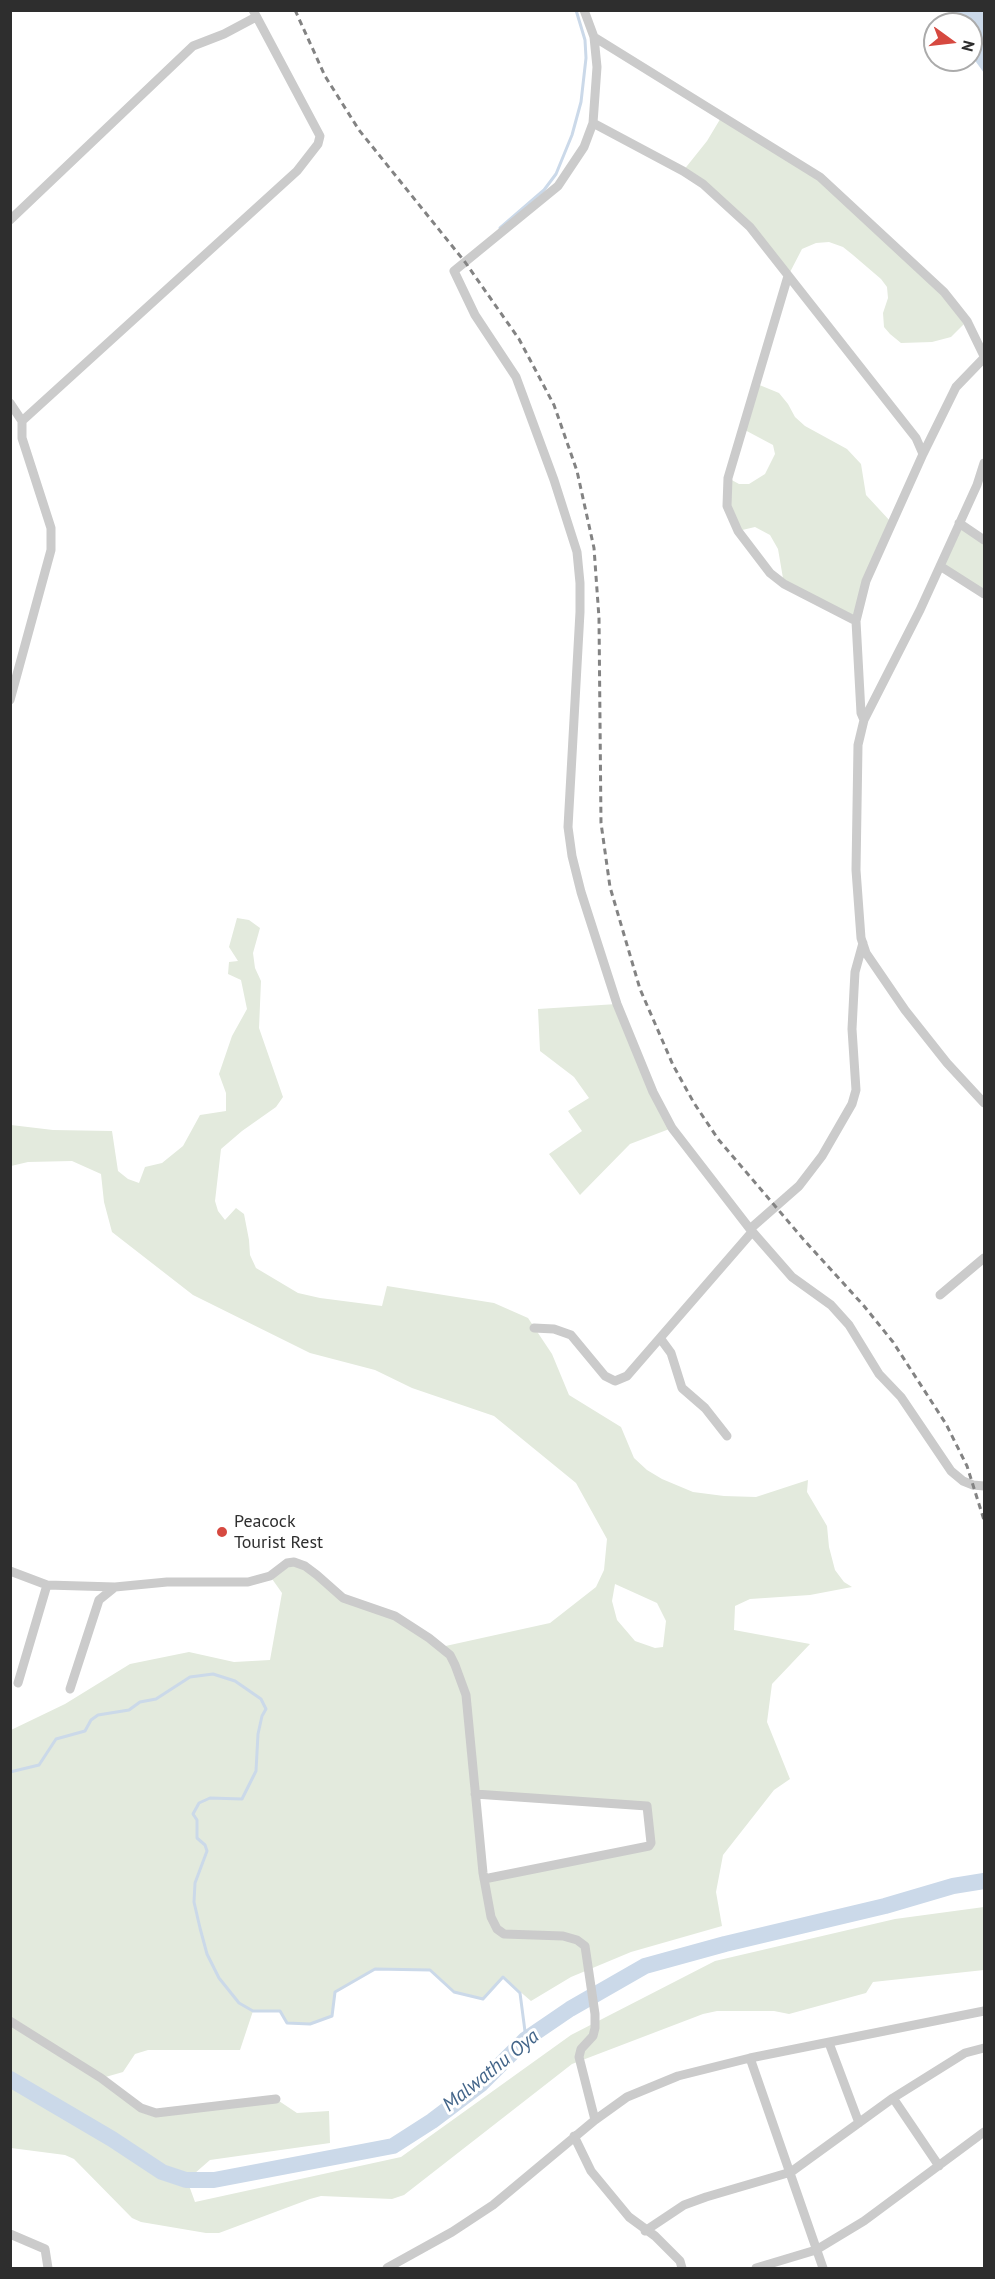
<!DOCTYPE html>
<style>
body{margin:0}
#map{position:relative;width:995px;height:2279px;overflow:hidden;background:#fff;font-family:"PT Sans",sans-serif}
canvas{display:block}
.frame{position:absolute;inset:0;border:12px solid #2e2e2e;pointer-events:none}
.north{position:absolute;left:923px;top:12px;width:60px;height:60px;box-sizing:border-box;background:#fff;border:2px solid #ababab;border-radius:50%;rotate:105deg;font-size:16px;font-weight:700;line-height:24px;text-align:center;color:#2e2e2e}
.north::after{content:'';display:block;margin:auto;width:21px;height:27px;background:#d64940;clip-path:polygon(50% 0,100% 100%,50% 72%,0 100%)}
</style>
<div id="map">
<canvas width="995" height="2279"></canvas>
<div class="frame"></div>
<div class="north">N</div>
</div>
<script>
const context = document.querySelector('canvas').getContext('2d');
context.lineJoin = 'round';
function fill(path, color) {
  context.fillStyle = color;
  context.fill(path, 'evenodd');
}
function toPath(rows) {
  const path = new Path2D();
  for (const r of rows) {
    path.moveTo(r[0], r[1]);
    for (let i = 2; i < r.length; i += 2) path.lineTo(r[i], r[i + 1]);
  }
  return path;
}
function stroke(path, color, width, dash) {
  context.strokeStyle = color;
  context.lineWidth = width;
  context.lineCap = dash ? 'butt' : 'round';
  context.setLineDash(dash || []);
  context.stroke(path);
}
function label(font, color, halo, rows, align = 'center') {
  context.font = font + ' "PT Sans",sans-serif';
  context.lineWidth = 6;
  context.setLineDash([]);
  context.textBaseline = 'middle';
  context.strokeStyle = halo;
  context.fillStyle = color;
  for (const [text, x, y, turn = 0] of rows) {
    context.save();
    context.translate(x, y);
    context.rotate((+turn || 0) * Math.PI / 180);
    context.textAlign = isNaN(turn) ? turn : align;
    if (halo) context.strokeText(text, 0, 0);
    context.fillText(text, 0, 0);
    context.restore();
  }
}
fill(toPath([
 [722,116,820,177,881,233,967,321,951,337,932,342,901,343,890,334,884,327,883,313,888,298,887,287,881,279,853,255,843,247,829,242,816,243,802,249,788,276,750,227,683,171,707,141],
 [757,384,779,393,788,404,795,417,805,426,847,449,861,464,866,495,891,522,856,621,784,584,778,549,770,535,755,527,738,531,732,521,728,478,739,484,749,484,765,474,775,454,773,445,743,429],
 [959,523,984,540,984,594,940,566],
 [237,918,249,920,260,928,253,953,255,968,261,981,259,1028,283,1097,276,1107,242,1131,221,1149,215,1201,218,1211,225,1220,236,1208,244,1214,249,1240,250,1255,256,1268,298,1293,320,1298,382,1306,387,1286,494,1303,528,1318,552,1354,569,1395,621,1427,634,1458,647,1470,662,1479,693,1492,724,1496,756,1497,808,1480,807,1492,827,1526,829,1547,835,1570,844,1582,852,1587,810,1595,750,1599,735,1606,734,1630,810,1644,772,1684,767,1722,790,1779,774,1790,723,1855,716,1892,722,1926,631,1952,571,1977,531,2001,503,1977,483,1999,454,1992,430,1970,375,1969,335,1992,332,2016,310,2024,287,2023,280,2011,253,2011,240,2050,148,2050,135,2054,123,2072,102,2078,156,2113,276,2099,297,2113,329,2111,330,2143,210,2160,187,2180,195,2202,401,2157,571,2035,715,1961,895,1919,984,1907,984,1970,873,1982,866,1993,789,2014,774,2011,717,2011,703,2014,572,2064,404,2195,392,2199,321,2196,310,2199,219,2233,206,2233,141,2222,132,2218,74,2159,65,2155,11,2148,11,1730,65,1704,130,1664,189,1652,234,1662,270,1660,282,1593,270,1576,294,1562,332,1589,395,1616,441,1647,550,1623,596,1587,604,1570,607,1539,576,1483,494,1416,412,1388,375,1370,310,1353,193,1295,112,1232,104,1202,101,1174,72,1161,28,1162,11,1166,11,1125,53,1130,112,1131,118,1171,128,1179,139,1183,145,1167,162,1163,183,1146,200,1115,226,1111,226,1093,219,1074,232,1036,247,1009,241,980,228,974,229,962,238,961,229,947],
 [615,1584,657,1603,666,1621,663,1647,655,1648,635,1641,617,1620,612,1601],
 [475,1794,647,1806,649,1846,484,1879],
 [617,1004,672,1128,630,1144,580,1195,549,1154,582,1131,568,1111,589,1098,574,1077,540,1051,538,1009]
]), '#e3eadd');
fill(toPath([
 [951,11,984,11,984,73,971,55,971,24,952,24]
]), '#cbd9e9');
stroke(toPath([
 [500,228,544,190,556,174,572,135,581,102,586,58,585,40,576,10],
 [10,1772,39,1765,56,1739,85,1731,91,1720,98,1715,129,1710,140,1702,156,1699,190,1677,213,1674,235,1681,261,1699,266,1709,262,1716,258,1734,256,1771,242,1799,210,1798,199,1803,193,1814,197,1820,197,1838,205,1845,207,1851,195,1883,194,1902,200,1928,207,1954,219,1978,239,2003,253,2011,280,2011,287,2023,310,2024,332,2016,335,1992,375,1969,430,1970,454,1992,483,1999,503,1977,520,1993,526,2039]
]), '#cbd9e9', 3);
stroke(toPath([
 [10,2079,112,2139,162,2172,186,2180,214,2180,393,2146,432,2121,481,2084,526,2039,570,2009,645,1966,725,1944,885,1906,953,1886,984,1881]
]), '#cbd9e9', 16);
stroke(toPath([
 [584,10,594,37,597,67,593,123,683,171,703,184,750,227,916,438,923,454],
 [594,37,820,177,944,292,967,321,984,356],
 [593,123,584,147,558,186,454,271,475,315,516,377,554,480,577,552,580,583,580,612,568,827,572,856,581,892,617,1004,653,1092,672,1128,750,1229,792,1277,831,1305,849,1325,879,1374,901,1397,951,1471,963,1481,973,1485,984,1486],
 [10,220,193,46,224,34,256,17],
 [788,276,728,478,727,506,738,531,770,573,784,584,856,621],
 [10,403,22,421,22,438,51,528,51,550,10,700],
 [22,421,297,171,318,144,320,136,253,10],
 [984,463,977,485,920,610,864,720,858,745,856,870,861,938,866,953,905,1010,947,1063,984,1103],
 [959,523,984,540],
 [940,566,984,594],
 [864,720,861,713,856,621,866,581,923,454,956,387,984,358],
 [750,1229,799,1186,822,1156,852,1104,856,1090,852,1029,854,990,855,972,863,943],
 [940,1295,984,1258],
 [534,1328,554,1329,571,1335,605,1376,615,1381,627,1376,752,1232],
 [660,1338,671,1353,682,1388,705,1408,727,1436],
 [10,1571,47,1585,115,1587,167,1582,248,1582,270,1576,287,1563,294,1562,305,1566,317,1575,343,1598,395,1616,429,1638,450,1655,455,1665,466,1695,483,1873,491,1917,497,1929,504,1934,563,1936,577,1940,585,1946,595,2014,595,2028,593,2036,581,2049,579,2057,595,2120,493,2205,452,2232,387,2268],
 [18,1683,47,1585],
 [70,1689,99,1600,115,1587],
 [475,1794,647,1806,651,1843,649,1846,484,1879],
 [10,2021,101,2078,141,2108,156,2113,276,2099],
 [829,2043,859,2123],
 [750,2058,984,2011],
 [893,2098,939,2166],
 [595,2120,627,2097,678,2076,750,2058,823,2268],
 [574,2136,591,2171,629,2217,655,2236,680,2261,682,2268],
 [645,2231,684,2205,706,2197,791,2172,893,2098,965,2053,984,2048],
 [10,2234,45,2249,48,2268],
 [756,2268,816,2250,864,2221,984,2132]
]), '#cbcbcb', 9);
stroke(toPath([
 [295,10,325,76,359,130,465,262,519,339,554,405,577,471,594,548,599,618,601,823,610,887,640,989,673,1065,694,1103,718,1139,804,1240,864,1306,893,1342,946,1424,967,1466,984,1520]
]), '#838383', 3, [6, 4.5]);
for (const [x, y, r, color] of [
 [222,1532,6,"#d64940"]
]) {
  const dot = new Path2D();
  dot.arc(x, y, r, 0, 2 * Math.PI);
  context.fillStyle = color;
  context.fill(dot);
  stroke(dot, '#fff', 2);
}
label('18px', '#2e2e2e', '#fff', [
 ["Peacock",234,1522],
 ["Tourist Rest",234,1543]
], 'left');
label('italic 20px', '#436589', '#fff', [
 ["Malwathu Oya",491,2071,-39]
]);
</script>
